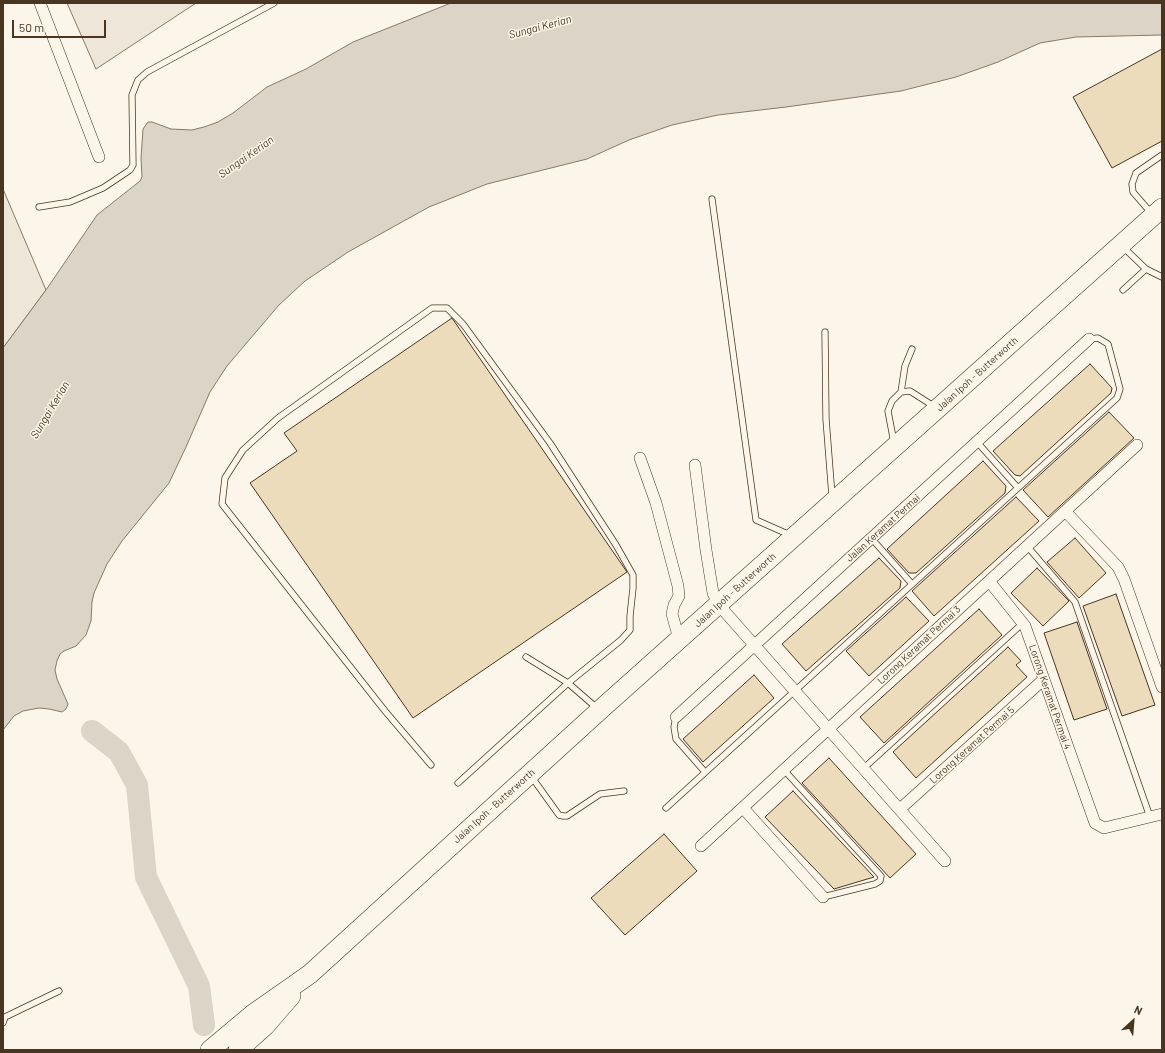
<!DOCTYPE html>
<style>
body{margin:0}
#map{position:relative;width:1165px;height:1053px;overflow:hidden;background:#fbf6e9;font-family:Barlow,sans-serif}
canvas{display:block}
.frame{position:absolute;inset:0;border:4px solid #4a3520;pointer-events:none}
.north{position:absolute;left:1113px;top:1001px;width:40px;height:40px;-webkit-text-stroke:3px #fbf6e9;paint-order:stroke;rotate:26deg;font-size:11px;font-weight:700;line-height:16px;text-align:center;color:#4a3520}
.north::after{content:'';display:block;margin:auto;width:14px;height:18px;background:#4a3520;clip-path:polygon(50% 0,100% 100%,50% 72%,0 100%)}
.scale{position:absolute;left:12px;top:20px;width:94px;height:18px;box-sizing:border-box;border:2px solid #4a3520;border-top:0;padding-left:5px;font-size:12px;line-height:14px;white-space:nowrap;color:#4a3520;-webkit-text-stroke:3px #fbf6e9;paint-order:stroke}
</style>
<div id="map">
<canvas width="1165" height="1053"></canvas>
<div class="frame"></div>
<div class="north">N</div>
<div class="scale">50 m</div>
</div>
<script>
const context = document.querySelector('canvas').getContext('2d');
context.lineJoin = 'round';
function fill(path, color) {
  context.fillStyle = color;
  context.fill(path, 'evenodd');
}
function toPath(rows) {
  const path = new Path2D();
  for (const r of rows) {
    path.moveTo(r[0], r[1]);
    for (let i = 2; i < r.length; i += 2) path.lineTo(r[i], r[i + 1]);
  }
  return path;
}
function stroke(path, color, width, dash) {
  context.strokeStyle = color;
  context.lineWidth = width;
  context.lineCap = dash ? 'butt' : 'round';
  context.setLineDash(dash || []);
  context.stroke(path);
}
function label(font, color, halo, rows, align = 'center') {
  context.font = font + ' Barlow,sans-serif';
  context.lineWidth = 3;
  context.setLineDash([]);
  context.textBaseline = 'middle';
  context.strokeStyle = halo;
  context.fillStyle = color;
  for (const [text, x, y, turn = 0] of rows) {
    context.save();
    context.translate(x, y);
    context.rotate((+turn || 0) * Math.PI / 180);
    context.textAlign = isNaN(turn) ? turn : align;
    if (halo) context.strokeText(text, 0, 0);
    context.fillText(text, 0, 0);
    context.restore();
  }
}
const green = toPath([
 [67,3,196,3,96,69,67,3],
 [3,189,46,290,3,348,3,189]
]);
fill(green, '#ede6d9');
stroke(green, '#887966', 1);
const water = toPath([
 [451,3,1162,3,1162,35,1076,37,1040,43,998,62,956,77,901,91,786,107,718,115,672,125,629,140,587,159,487,184,429,207,348,252,305,281,279,305,227,366,210,392,186,447,169,483,122,541,107,564,94,593,92,602,91,621,86,635,76,646,64,651,60,654,57,661,55,670,57,679,68,704,66,709,62,712,49,709,39,708,23,711,14,716,3,730,3,348,46,290,97,215,140,181,142,177,141,158,143,129,148,122,152,122,171,129,192,130,204,127,218,122,233,113,267,87,306,69,353,42,451,3]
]);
fill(water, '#dcd4c6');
stroke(water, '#887966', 1);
stroke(toPath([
 [92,731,119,752,137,785,146,877,199,986,204,1025]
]), '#dcd4c6', 22);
const building = toPath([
 [1162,49,1162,141,1112,168,1073,97,1162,49],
 [452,318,627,572,413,718,250,483,297,451,284,433,452,318],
 [1090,364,1112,388,1111,393,1020,476,1015,475,993,451,1090,364],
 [1109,412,1134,438,1048,517,1023,490,1109,412],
 [983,461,1006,486,1005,493,916,573,909,573,887,549,983,461],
 [1016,497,1039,521,934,616,912,591,1016,497],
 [1075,538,1106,573,1079,598,1047,562,1075,538],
 [879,558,901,581,900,588,806,671,782,644,879,558],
 [1037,568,1069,601,1043,626,1011,593,1037,568],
 [1116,594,1155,705,1122,716,1083,606,1116,594],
 [906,597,929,621,869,676,846,651,906,597],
 [979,609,1002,635,884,743,860,717,979,609],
 [1077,622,1107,709,1074,720,1044,633,1077,622],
 [1008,647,1021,661,1016,665,1027,677,916,778,893,752,1008,647],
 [754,675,774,698,703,762,683,739,754,675],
 [829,758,916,854,890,878,802,783,829,758],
 [793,791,874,877,834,889,765,817,793,791],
 [664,834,697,871,625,935,591,898,664,834]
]);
fill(building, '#ecdcbc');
stroke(building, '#4a3520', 1);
const service = toPath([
 [712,199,756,520,790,535],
 [39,207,70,202,103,188,130,170,133,165,132,95,138,80,147,72,274,3],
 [1152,214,1133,192,1132,184,1136,173,1162,155],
 [1123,247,1146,269,1162,277],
 [1123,290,1146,269],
 [825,332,826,419,832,496],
 [901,392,905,366,912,349],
 [977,442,1018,488],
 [894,443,888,411,892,401,901,392,910,391,935,407],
 [872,539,912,584],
 [1027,546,1075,602,1150,817],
 [526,657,568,683,598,709],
 [676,717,674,727,676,739,705,772],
 [431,765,385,711,222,504,225,478,243,450,278,418,432,308,447,308,463,324,550,443,616,545,633,575,633,588,630,616,630,630,621,640,568,683,458,783],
 [864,768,1023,623],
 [784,770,881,876,880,881,875,884,823,897],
 [531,776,559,815,563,816,567,816,600,794,624,791],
 [666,808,1117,398,1120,389,1108,344,1098,338,1089,339],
 [3,1023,5,1017,59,991]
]);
const minor = toPath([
 [40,3,99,157],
 [640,458,656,503,678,586,679,596,674,605,672,614,679,639],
 [695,465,706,550,713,593,718,604,945,861],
 [1065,511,1118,567,1124,579,1162,687],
 [989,581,1025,626,1095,823,1104,828,1162,814],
 [676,717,1089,339],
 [743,808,823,897],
 [900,809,1043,680],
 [701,846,1137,445]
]);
const trunk = toPath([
 [210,1050,253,1014,310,974,600,710,1162,208],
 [238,1050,265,1026,291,996]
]);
stroke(service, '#4a3520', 7);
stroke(minor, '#4a3520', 12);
stroke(trunk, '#4a3520', 20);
stroke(service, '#fbf6e9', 5.5);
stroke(minor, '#fbf6e9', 11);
stroke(trunk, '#fbf6e9', 19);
label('10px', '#4a3520', '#fbf6e9', [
 ["Jalan Ipoh - Butterworth",977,374,-42],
 ["Jalan Keramat Permai",883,528,-42],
 ["Jalan Ipoh - Butterworth",735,590,-42],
 ["Lorong Keramat Permai 3",919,645,-43],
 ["Lorong Keramat Permai 4",1050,697,71],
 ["Lorong Keramat Permai 5",972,745,-42],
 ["Jalan Ipoh - Butterworth",494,806,-42]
]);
label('italic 11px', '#4a3520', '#fbf6e9', [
 ["Sungai Kerian",540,27,-15],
 ["Sungai Kerian",246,157,-35],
 ["Sungai Kerian",50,410,-59]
]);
</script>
